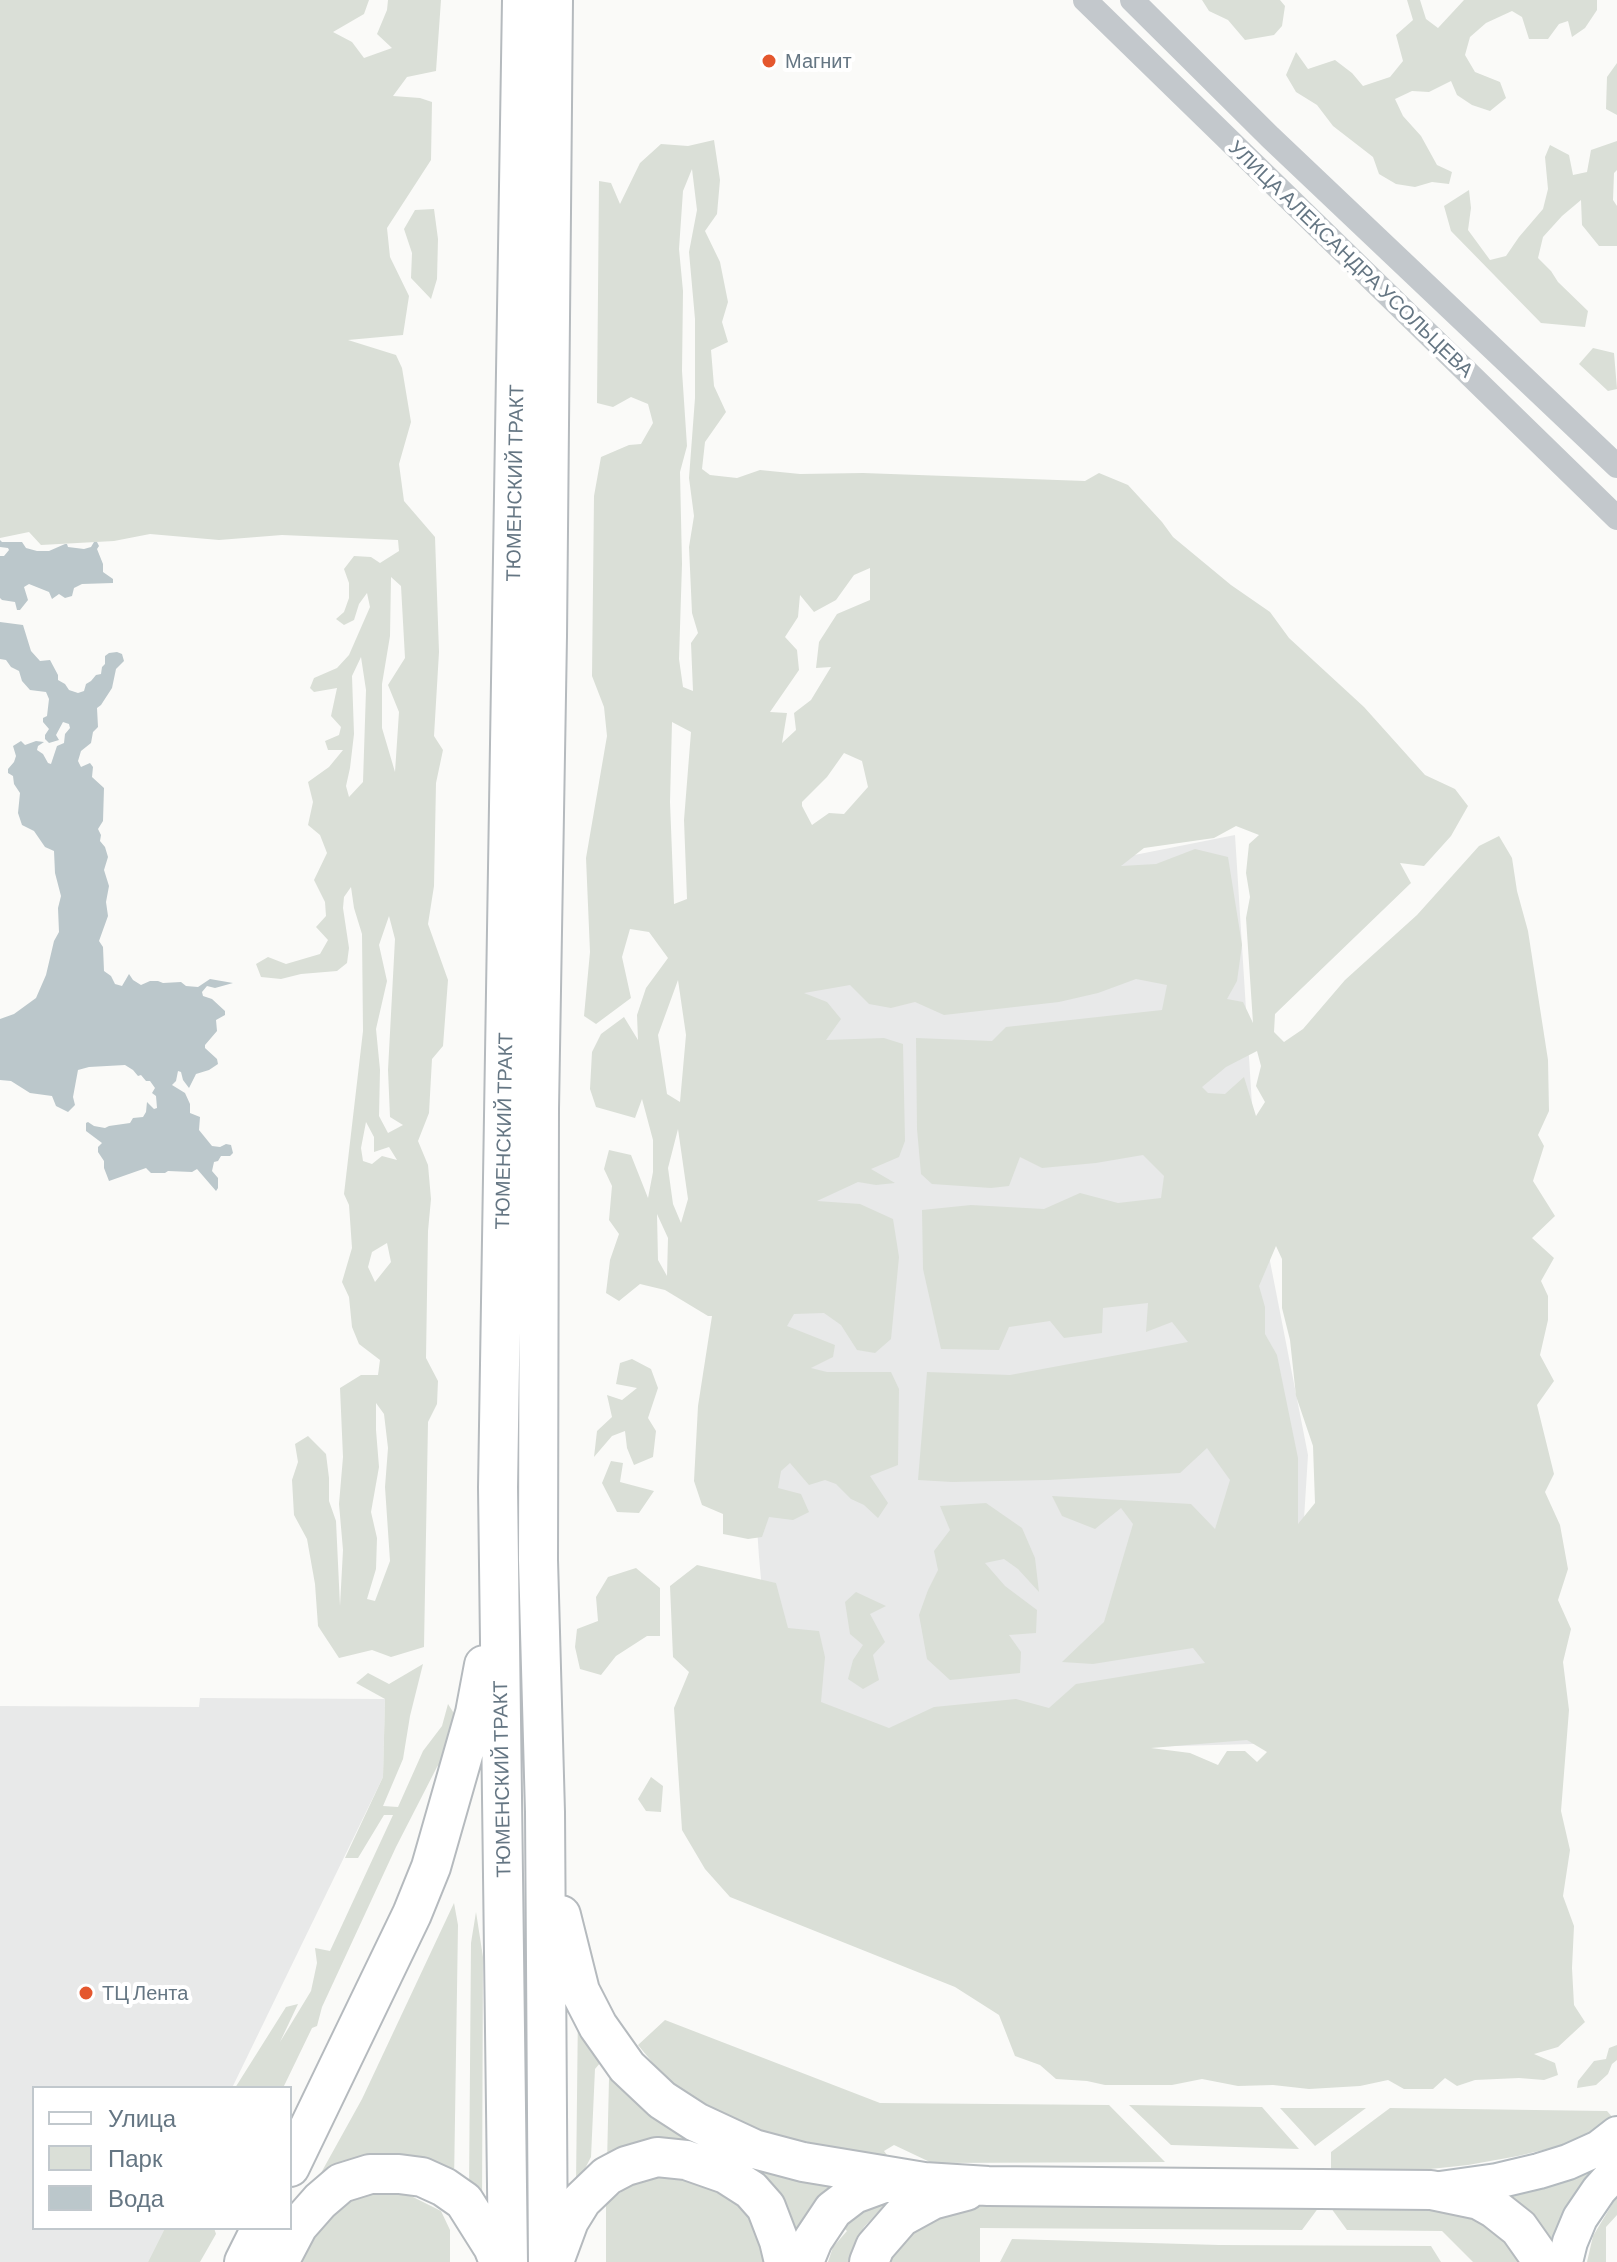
<!DOCTYPE html>
<meta charset="utf-8">
<style>
body{margin:0}
#map{position:relative;width:1617px;height:2262px;overflow:hidden;background:#fafaf8;font-family:Barlow,sans-serif}
canvas{display:block}
.legend{position:absolute;left:32px;top:2086px;width:260px;height:144px;box-sizing:border-box;background:#fff;border:2px solid #c1c8cd;margin:0;padding:10px 14px;list-style:none;font-size:24px;color:#657683}
.legend li{display:flex;align-items:center;gap:16px;height:40px}
.legend b{width:40px;border:2px solid #c1c8cd}
</style>
<div id="map">
<canvas width="1617" height="2262"></canvas>
<ul class="legend">
<li><b style="height:10px;background:#fff"></b>Улица</li>
<li><b style="height:22px;background:#dadfd7"></b>Парк</li>
<li><b style="height:22px;background:#bbc7cb"></b>Вода</li>
</ul>
</div>
<script>
const context = document.querySelector('canvas').getContext('2d');
context.lineJoin = 'round';
function fill(path, color) {
  context.fillStyle = color;
  context.fill(path, 'evenodd');
}
function toPath(rows) {
  const path = new Path2D();
  for (const r of rows) {
    path.moveTo(r[0], r[1]);
    for (let i = 2; i < r.length; i += 2) path.lineTo(r[i], r[i + 1]);
  }
  return path;
}
function stroke(path, color, width, dash) {
  context.strokeStyle = color;
  context.lineWidth = width;
  context.lineCap = dash ? 'butt' : 'round';
  context.setLineDash(dash || []);
  context.stroke(path);
}
function label(font, color, halo, rows, align = 'center') {
  context.font = font + ' Barlow,sans-serif';
  context.lineWidth = 8;
  context.setLineDash([]);
  context.textBaseline = 'middle';
  context.strokeStyle = halo;
  context.fillStyle = color;
  for (const [text, x, y, turn = 0] of rows) {
    context.save();
    context.translate(x, y);
    context.rotate((+turn || 0) * Math.PI / 180);
    context.textAlign = isNaN(turn) ? turn : align;
    if (halo) context.strokeText(text, 0, 0);
    context.fillText(text, 0, 0);
    context.restore();
  }
}
fill(toPath([
 [1235,835,1258,1200,1308,1455,1290,1743,1140,1747,776,1745,759,1557,717,938],
 [200,1698,385,1699,383,1777,232,2088,34,2088,34,2228,165,2228,148,2262,0,2262,0,1706,199,1707]
]), '#e8e9e9');
fill(toPath([
 [0,0,369,0,364,14,333,32,352,42,364,58,392,48,377,34,387,10,388,0,441,0,436,71,407,77,393,96,420,98,432,102,431,160,387,228,390,257,409,296,403,335,348,340,396,355,402,368,411,422,399,464,404,501,435,537,439,652,434,736,443,750,436,783,434,886,428,924,448,980,443,1046,432,1059,429,1113,418,1141,428,1165,431,1199,428,1231,426,1358,438,1381,437,1404,428,1422,424,1647,391,1657,372,1650,339,1658,318,1626,315,1584,307,1539,294,1515,292,1480,298,1462,295,1444,308,1436,326,1454,329,1478,329,1501,336,1521,340,1606,343,1550,339,1504,343,1457,340,1388,361,1375,378,1375,380,1360,359,1344,352,1327,349,1297,342,1282,352,1248,349,1205,344,1194,363,1031,362,934,354,908,351,887,344,897,343,908,349,948,347,963,337,971,301,974,281,979,261,977,256,964,268,957,286,964,320,954,328,940,316,927,326,916,325,902,314,880,327,853,320,835,308,825,313,802,308,782,329,767,343,750,328,750,325,741,339,735,341,727,331,716,337,688,314,692,310,688,314,678,337,668,349,655,370,607,367,593,359,604,354,620,344,625,336,619,344,612,349,598,349,583,344,569,354,556,371,557,380,563,399,551,398,540,282,535,219,540,150,534,114,541,41,545,29,532,0,538],
 [391,577,401,586,405,658,388,685,399,712,395,772,382,728,382,684,390,636],
 [361,657,366,690,363,782,349,797,346,786,350,768,354,734,352,676],
 [389,916,395,939,388,1070,390,1117,403,1125,388,1133,379,1116,380,1070,376,1029,387,981,379,945],
 [366,1122,374,1137,374,1152,389,1147,397,1160,382,1156,372,1164,363,1161,361,1148],
 [387,1243,391,1262,375,1282,368,1267,372,1252],
 [376,1403,384,1414,388,1448,385,1487,390,1561,375,1601,367,1599,376,1569,377,1538,371,1512,379,1467,376,1430],
 [1202,0,1280,0,1285,6,1282,26,1274,35,1245,40,1228,20,1209,11],
 [1407,0,1420,0,1426,19,1438,28,1464,0,1597,0,1597,10,1585,28,1572,37,1568,21,1559,24,1548,39,1529,39,1522,17,1512,11,1486,23,1470,37,1465,55,1475,72,1500,82,1506,98,1490,111,1472,105,1457,95,1451,81,1429,92,1412,91,1395,99,1403,116,1421,136,1437,165,1452,172,1449,184,1432,182,1415,187,1396,184,1379,174,1373,157,1333,126,1317,105,1296,92,1286,75,1296,52,1308,69,1335,60,1352,73,1363,86,1390,77,1403,61,1396,35,1413,20],
 [1617,63,1617,115,1606,109,1607,77],
 [714,140,720,180,717,214,705,231,720,262,728,302,722,322,728,342,711,350,714,386,726,412,705,442,702,469,710,475,737,478,760,470,800,474,863,473,1085,481,1099,473,1128,485,1162,522,1173,537,1231,585,1270,612,1289,638,1364,707,1425,775,1455,789,1468,806,1451,836,1424,866,1400,863,1411,883,1275,1014,1274,1032,1284,1042,1303,1029,1345,980,1417,915,1479,846,1499,836,1512,858,1517,891,1528,931,1548,1060,1549,1111,1538,1135,1544,1146,1533,1181,1555,1216,1532,1238,1554,1258,1541,1281,1548,1296,1548,1320,1540,1355,1554,1381,1537,1405,1554,1474,1545,1492,1560,1525,1568,1569,1558,1600,1571,1629,1563,1662,1569,1710,1561,1811,1570,1850,1563,1896,1574,1926,1572,1968,1574,2005,1585,2022,1558,2047,1534,2054,1555,2063,1558,2075,1544,2080,1519,2078,1475,2080,1457,2086,1445,2078,1433,2089,1404,2089,1388,2080,1360,2086,1309,2089,1273,2085,1238,2086,1202,2079,1172,2085,1105,2085,1087,2081,1056,2079,1040,2065,1015,2056,999,2015,955,1987,730,1897,705,1869,682,1830,674,1708,689,1672,673,1657,670,1586,697,1565,776,1583,788,1628,819,1631,825,1657,821,1702,889,1728,934,1707,1016,1699,1049,1708,1076,1684,1205,1663,1193,1648,1093,1664,1062,1662,1104,1622,1133,1524,1121,1508,1095,1529,1062,1516,1052,1496,1191,1504,1215,1529,1230,1480,1207,1448,1180,1473,1048,1480,952,1482,918,1480,927,1372,1010,1375,1188,1342,1172,1322,1146,1332,1148,1303,1103,1308,1102,1333,1064,1338,1050,1321,1009,1327,999,1350,941,1349,923,1269,922,1210,971,1205,1044,1209,1080,1193,1118,1203,1161,1198,1164,1176,1143,1155,1096,1163,1042,1168,1020,1157,1009,1186,991,1188,932,1184,921,1174,917,1129,916,1038,992,1041,1006,1027,1162,1010,1167,985,1136,979,1098,993,1059,1002,944,1015,915,1002,891,1008,869,1004,850,985,804,993,827,1002,841,1019,826,1040,884,1038,903,1044,905,1141,899,1157,871,1169,895,1183,876,1185,858,1182,817,1201,860,1204,893,1219,899,1257,891,1339,875,1353,857,1350,841,1325,824,1313,794,1314,787,1326,835,1345,833,1357,811,1368,827,1372,891,1372,899,1389,898,1465,870,1476,888,1503,878,1518,864,1505,851,1499,836,1484,825,1480,809,1485,790,1463,781,1471,778,1488,801,1494,809,1512,793,1520,769,1517,762,1537,748,1539,723,1534,723,1514,702,1505,694,1481,698,1406,712,1316,708,1316,665,1290,640,1284,619,1301,606,1293,610,1260,619,1234,609,1220,612,1186,604,1169,609,1150,631,1155,648,1198,653,1172,653,1140,642,1099,635,1118,596,1107,590,1089,592,1052,601,1034,624,1017,638,1040,637,1015,646,988,668,958,649,932,630,929,622,957,631,998,596,1024,584,1016,590,952,586,858,607,736,604,707,592,676,594,496,601,457,629,445,641,444,653,423,648,404,631,397,613,407,597,403,599,181,611,183,620,204,640,163,661,144,688,146],
 [692,169,697,210,689,252,695,319,695,398,689,478,694,516,689,547,692,613,698,633,691,643,693,691,683,687,679,659,682,564,680,472,687,446,682,371,683,291,679,249,683,191],
 [870,568,870,600,837,614,819,642,816,668,831,667,811,700,794,713,796,730,782,743,787,713,770,712,799,670,797,650,785,637,798,617,800,595,814,612,836,600,854,575],
 [672,722,691,732,684,820,687,899,674,904,670,802],
 [844,753,862,761,868,787,844,814,829,813,812,825,802,806,802,802,827,777],
 [1236,826,1259,835,1249,844,1246,873,1250,897,1246,918,1253,1023,1243,1002,1227,999,1237,981,1242,945,1228,857,1195,849,1156,864,1121,866,1144,848,1214,838],
 [678,980,686,1035,680,1102,667,1094,658,1035],
 [1257,1051,1261,1066,1256,1086,1265,1102,1256,1116,1244,1077,1225,1094,1208,1093,1202,1087,1226,1067],
 [678,1129,688,1199,681,1223,673,1204,668,1168],
 [657,1214,668,1238,667,1276,658,1260],
 [1276,1246,1282,1259,1282,1308,1290,1340,1296,1396,1313,1446,1315,1503,1298,1524,1298,1458,1277,1355,1265,1334,1265,1307,1259,1286],
 [1247,1740,1267,1752,1257,1762,1245,1751,1227,1751,1218,1765,1190,1753,1151,1748],
 [1617,141,1617,170,1614,173,1613,200,1617,206,1617,246,1599,246,1582,225,1581,200,1562,216,1543,237,1538,258,1551,271,1558,282,1588,311,1585,327,1541,323,1451,231,1444,206,1469,190,1471,208,1468,230,1490,260,1506,256,1519,237,1543,209,1548,189,1545,157,1550,145,1569,155,1573,175,1587,172,1591,150],
 [434,209,438,239,437,279,431,299,411,278,412,253,404,229,415,210],
 [1593,348,1614,353,1617,389,1608,391,1579,364],
 [632,1359,651,1369,658,1388,648,1418,656,1431,653,1457,634,1465,627,1448,625,1431,612,1436,594,1457,597,1431,612,1417,607,1395,622,1400,637,1388,616,1384,620,1363],
 [611,1461,623,1463,620,1482,654,1491,639,1513,617,1512,602,1483],
 [986,1503,1022,1528,1035,1558,1039,1592,1018,1569,1004,1559,985,1563,1005,1586,1037,1610,1036,1633,1009,1635,1021,1652,1020,1673,950,1680,927,1659,919,1615,928,1590,938,1570,934,1551,950,1530,940,1506],
 [636,1568,660,1588,660,1636,647,1636,616,1656,601,1675,580,1669,575,1647,577,1629,598,1621,596,1597,608,1577],
 [856,1592,886,1606,870,1614,885,1642,873,1655,879,1680,863,1689,848,1679,853,1660,863,1645,850,1634,845,1602],
 [423,1664,410,1716,403,1759,383,1806,398,1807,423,1751,442,1726,448,1704,455,1715,454,1748,437,1767,396,1847,322,2007,317,2026,312,2028,283,2088,235,2088,286,2007,298,2004,280,2042,311,1991,317,1963,315,1948,330,1951,393,1815,384,1815,358,1858,345,1858,383,1777,385,1699,356,1683,368,1673,389,1684],
 [651,1777,663,1786,661,1812,646,1811,638,1799],
 [454,1903,458,1925,454,2183,316,2182,362,2099],
 [476,1912,483,1957,482,2207,469,2190,471,1943],
 [578,2008,607,2055,595,2069,591,2157,576,2186],
 [665,2020,880,2103,1109,2105,1165,2162,932,2163,894,2145,884,2151,894,2164,804,2151,690,2099,657,2068,638,2045],
 [1617,2045,1617,2060,1612,2064,1608,2074,1596,2085,1577,2088,1578,2081,1594,2061,1606,2059,1609,2048],
 [618,2070,836,2186,793,2248,768,2193,607,2163,609,2079],
 [1129,2105,1262,2107,1299,2149,1171,2145],
 [1280,2108,1366,2108,1315,2146],
 [1390,2108,1607,2111,1614,2119,1593,2132,1560,2146,1518,2156,1468,2165,1421,2170,1331,2169,1331,2152],
 [1603,2161,1556,2258,1488,2194],
 [661,2174,686,2175,738,2200,757,2222,769,2262,606,2262,606,2204,631,2184],
 [384,2190,411,2196,441,2211,450,2230,450,2262,290,2262,339,2203],
 [1617,2196,1617,2215,1606,2227,1606,2262,1587,2262,1593,2236],
 [892,2197,864,2227,850,2262,828,2262,833,2247,847,2231,841,2225,854,2212],
 [987,2204,1319,2207,1302,2230,980,2228,980,2262,891,2262,893,2254,905,2238,926,2220,948,2208],
 [1331,2208,1425,2209,1460,2211,1488,2220,1526,2262,1473,2262,1442,2231,1347,2230],
 [165,2228,214,2228,216,2234,200,2262,148,2262],
 [1012,2239,1219,2245,1431,2246,1441,2262,1000,2262]
]), '#dadfd7');
fill(toPath([
 [0,540,2,542,22,542,26,548,37,551,49,551,65,544,67,544,68,547,84,549,91,547,94,542,97,542,99,546,97,549,103,564,103,572,113,579,113,583,82,584,74,588,72,596,65,598,59,594,52,599,49,592,29,584,24,587,28,600,20,610,17,610,15,602,2,600,0,598,0,556,4,556,9,550,8,548,0,547],
 [0,622,23,625,31,651,40,661,50,660,58,675,58,680,65,684,69,690,78,693,84,691,86,684,91,681,96,675,101,674,102,667,105,664,105,656,109,653,117,652,122,654,124,661,116,669,112,688,101,705,97,708,98,727,93,732,91,743,81,751,78,761,81,767,90,763,93,767,92,777,104,788,103,821,98,829,101,835,100,841,105,847,108,857,104,870,109,886,106,902,108,916,99,941,103,947,104,971,111,976,115,984,122,986,129,974,133,980,141,985,150,981,158,981,163,983,181,982,186,986,198,987,210,979,233,983,215,988,207,986,202,992,203,996,212,999,225,1011,225,1015,216,1020,217,1031,205,1045,205,1048,217,1059,218,1064,209,1070,196,1074,189,1088,183,1080,181,1072,178,1071,176,1081,172,1085,185,1093,190,1104,190,1113,200,1117,199,1130,212,1146,220,1147,226,1144,231,1145,233,1153,230,1156,221,1156,218,1161,214,1162,212,1171,218,1178,218,1188,216,1191,197,1169,192,1172,168,1171,165,1173,151,1173,146,1168,109,1181,104,1168,104,1161,98,1152,98,1147,102,1143,86,1131,86,1123,88,1122,94,1126,105,1128,109,1126,130,1123,133,1118,143,1117,146,1112,147,1102,154,1109,157,1108,156,1096,152,1093,155,1088,150,1081,146,1081,141,1075,138,1076,133,1070,125,1065,89,1067,78,1070,73,1097,75,1105,68,1112,56,1106,52,1096,30,1093,11,1081,0,1080,0,1019,14,1014,36,998,46,975,54,941,59,932,58,908,61,896,55,873,54,851,45,847,34,831,22,825,18,813,20,793,14,784,13,776,8,773,8,769,14,762,16,756,13,746,21,741,25,745,36,741,44,742,38,746,37,750,43,754,48,763,51,764,57,746,64,743,65,734,70,728,69,724,63,722,56,735,59,740,49,743,45,739,45,735,49,729,43,722,43,718,47,716,49,699,46,692,30,690,22,681,19,671,11,667,6,660,0,659]
]), '#bbc7cb');
const secondary = toPath([
 [1440,2189,1497,2181,1539,2171,1568,2162,1599,2148,1617,2134],
 [1565,2262,1570,2242,1580,2218,1599,2190,1617,2170]
]);
const primary = toPath([
 [561,1915,580,1991,598,2026,627,2067,662,2100,696,2122,754,2149,803,2162,924,2182,988,2186,1431,2190,1479,2200,1495,2209,1519,2228,1543,2262],
 [290,2167,412,1914,431,1867,475,1713,484,1665],
 [555,2259,569,2221,582,2200,607,2176,626,2166,657,2157,686,2160,726,2174,751,2190,766,2207,779,2241,784,2262],
 [244,2262,261,2228],
 [279,2262,298,2226,320,2201,341,2183,370,2174,399,2174,422,2177,444,2187,464,2201,493,2247,499,2262],
 [508,2262,498,1487,522,0],
 [548,2262,545,1812,538,1560,539,1109,547,636,553,0],
 [804,2262,813,2240,833,2210,854,2194,884,2183,898,2183],
 [869,2262,875,2247,901,2217,932,2200,966,2191]
]);
stroke(secondary, '#b3babf', 38);
stroke(primary, '#b5babe', 42);
stroke(toPath([
 [1085,0,1617,518],
 [1132,0,1270,137,1617,466]
]), '#c3c8cc', 24);
stroke(secondary, '#fff', 34);
stroke(primary, '#fff', 38);
for (const [x, y, r, color] of [
 [769,61,8,"#e4572e"],
 [86,1993,8,"#e4572e"]
]) {
  const dot = new Path2D();
  dot.arc(x, y, r, 0, 2 * Math.PI);
  context.fillStyle = color;
  context.fill(dot);
  stroke(dot, '#fff', 3);
}
label('20px', '#657683', '#fff', [
 ["Магнит",785,61],
 ["ТЦ Лента",102,1993]
], 'left');
label('20px', '#657683', '#fff', [
 ["УЛИЦА АЛЕКСАНДРА УСОЛЬЦЕВА",1351,259,44],
 ["ТЮМЕНСКИЙ ТРАКТ",515,483,-89],
 ["ТЮМЕНСКИЙ ТРАКТ",504,1131,-89],
 ["ТЮМЕНСКИЙ ТРАКТ",502,1779,-91]
]);
</script>
